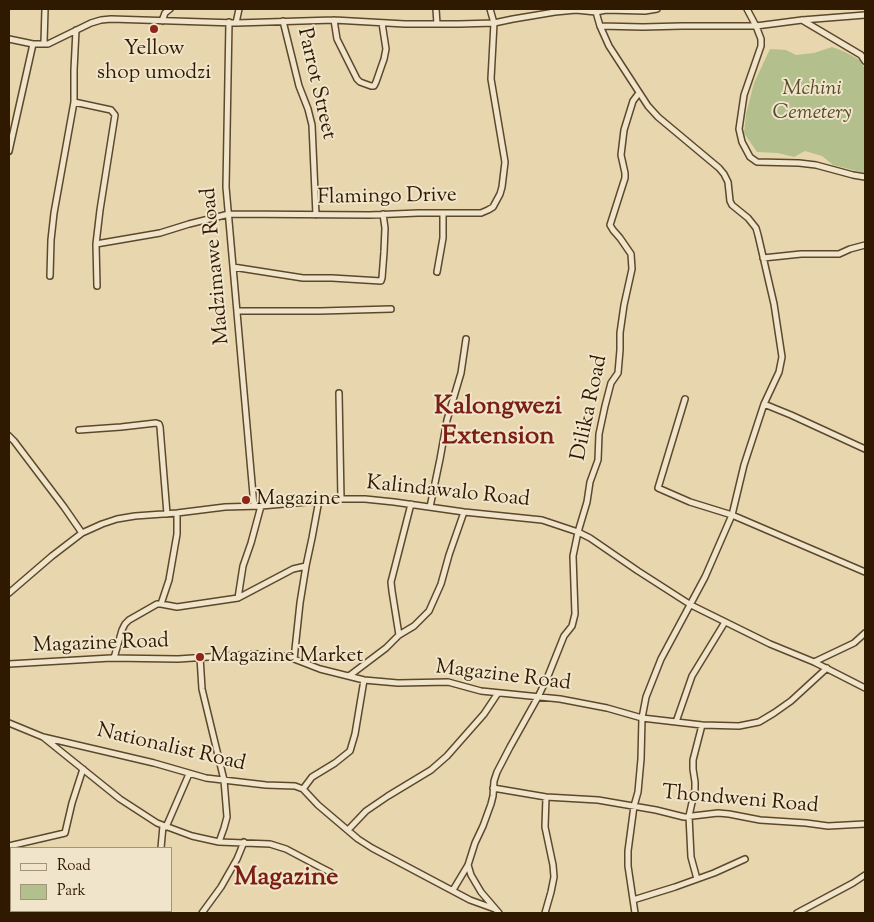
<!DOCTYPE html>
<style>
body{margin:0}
#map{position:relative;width:874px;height:922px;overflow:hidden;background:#e8d7ae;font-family:"Sorts Mill Goudy",serif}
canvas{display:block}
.frame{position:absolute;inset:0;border:10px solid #2f1900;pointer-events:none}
.legend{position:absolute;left:10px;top:847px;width:162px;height:65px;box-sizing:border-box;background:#f0e5ca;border:1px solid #a39379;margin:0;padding:6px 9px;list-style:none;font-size:15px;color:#2f1900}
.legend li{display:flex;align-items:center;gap:10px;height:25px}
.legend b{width:25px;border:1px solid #a39379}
</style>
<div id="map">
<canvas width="874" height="922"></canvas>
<div class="frame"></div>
<ul class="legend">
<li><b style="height:6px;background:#f0e5ca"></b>Road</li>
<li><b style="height:14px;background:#b3bf8d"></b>Park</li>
</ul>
</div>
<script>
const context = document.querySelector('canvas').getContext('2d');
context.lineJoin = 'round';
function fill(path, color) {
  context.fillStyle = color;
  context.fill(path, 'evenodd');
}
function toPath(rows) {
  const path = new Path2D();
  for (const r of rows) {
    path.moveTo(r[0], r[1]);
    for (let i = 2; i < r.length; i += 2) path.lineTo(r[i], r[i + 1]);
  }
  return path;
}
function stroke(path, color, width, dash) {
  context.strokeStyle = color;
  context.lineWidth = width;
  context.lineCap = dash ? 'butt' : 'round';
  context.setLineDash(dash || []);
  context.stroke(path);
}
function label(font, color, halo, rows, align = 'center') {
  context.font = font + ' "Sorts Mill Goudy",serif';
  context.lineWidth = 4;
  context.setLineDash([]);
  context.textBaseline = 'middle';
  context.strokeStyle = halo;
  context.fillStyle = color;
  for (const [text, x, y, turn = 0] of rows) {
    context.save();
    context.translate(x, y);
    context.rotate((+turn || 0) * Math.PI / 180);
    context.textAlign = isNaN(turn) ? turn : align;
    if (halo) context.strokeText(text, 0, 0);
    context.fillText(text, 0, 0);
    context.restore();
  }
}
fill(toPath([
 [832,47,843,51,860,60,865,69,865,173,833,165,822,156,805,151,794,157,778,153,757,152,744,133,746,114,754,83,770,49,786,50,796,55,814,53]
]), '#b3bf8d');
const minor = toPath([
 [436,9,437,24],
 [596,9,596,12,600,26,609,46,648,106,658,117,719,168,724,174,728,182,730,201,732,205,748,218,756,228,758,235,774,304,782,357,779,372,764,404,744,465,732,515,705,577,661,659,646,697,642,718,641,759,638,792,634,806,628,851,628,866,635,913],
 [747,9,756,26,761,39,761,46,744,95,739,129,742,142,750,157,757,162,799,163,816,165,853,175,865,177],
 [334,20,337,39,357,79,360,82,371,86,374,86,376,82,384,59,386,49,382,23],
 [802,20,861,55,865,61],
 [162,21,165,13,170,9],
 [283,21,299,86,308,109,312,125,316,215],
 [229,22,226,187,254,506],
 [236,23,239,9],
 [600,26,643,27,682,26,756,26,802,20,865,15],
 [9,39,33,44,48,44,91,23,101,20,111,19,236,23,334,20,405,24,459,24,494,23,513,19,555,12,576,10,596,12,606,10,645,11,657,9],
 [44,43,45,9],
 [74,102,111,110,115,115,100,210,96,244,97,286],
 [9,151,33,44],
 [96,244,160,233,189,224,229,214,370,215,418,213,481,213,488,210,493,207,500,194,502,187,505,162,491,79,494,23,490,9],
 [763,258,801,254,839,254,850,249,865,245],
 [233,267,303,278,332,278,381,281,382,278,384,252,385,228,383,214],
 [437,272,443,238,443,213],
 [50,276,51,240,54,213,74,102,74,70,76,30],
 [237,311,320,311,391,309],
 [339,393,341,499],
 [685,399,658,488,690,502,732,515,865,572],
 [764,404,791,415,865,449],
 [79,430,121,427,156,423,159,424,160,427,167,514],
 [9,436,14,441,64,507,82,533],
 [430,507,440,459,447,420,461,373,466,339],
 [9,593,52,556,82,533,102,524,117,519,135,516,177,513,225,507,261,506,341,499,365,499,394,502,464,512,542,520,578,532,590,538,638,571,691,605,770,644,814,662,865,688],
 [238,598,243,566,251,543,261,506],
 [161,604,169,580,177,534,177,513],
 [399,635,392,591,391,582,411,504],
 [200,657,202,689,224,780,227,817,224,828,219,842],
 [114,658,122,630,125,624,129,620,157,604,161,604,177,607,238,598,293,569,306,566],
 [294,659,300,603,306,566,312,538,319,500],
 [814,662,854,643,865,633],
 [9,664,111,658,178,659,253,654,268,654,289,657,320,669,364,680,398,683,448,682,481,691,560,699,607,708,642,718,702,725,739,726,759,722,774,713,791,701,827,668],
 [349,676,386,648,399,635,414,626,429,611,441,584,449,555,464,512],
 [676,722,692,676,725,622],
 [9,723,43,737,120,799,157,823,192,836,219,842,270,844,286,849,322,868,330,872],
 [43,737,154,763,206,778,266,785,295,786,303,789,318,805,358,839,372,848,470,900,495,909],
 [493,788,546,797,598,800,656,810,684,817,718,813,729,814,760,820,806,823,828,826,865,824],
 [303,789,312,777,335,763,350,751,355,734,364,680],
 [166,827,189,774],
 [348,830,366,811,388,796,431,770,447,756,484,714,498,693],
 [9,846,65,833,72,803,83,769],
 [161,848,163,826],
 [697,879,691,857,689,816,695,789,695,782,693,769,693,760,702,725],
 [453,890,468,865],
 [633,900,675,887,714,873,745,859],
 [138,913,140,911],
 [202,913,221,887,237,859,244,842],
 [499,913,481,892,471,875,468,865,475,843,483,826,491,804,493,796,494,781,497,772,510,747,538,697,548,676,564,636,572,626,575,614,573,556,578,532,587,502,590,482,598,460,599,434,605,406,611,383,618,373,620,350,620,333,624,305,632,269,631,254,620,238,613,230,610,225,625,178,625,173,621,155,624,130,633,101,639,93],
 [545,913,551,892,554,877,553,865,545,827,546,797],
 [797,913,853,883,865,875]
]);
stroke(minor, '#5d482c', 8);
stroke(minor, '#f0e5ca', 5);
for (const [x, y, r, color] of [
 [154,29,5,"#8f2418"],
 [246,500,5,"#8f2418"],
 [200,657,5,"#8f2418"]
]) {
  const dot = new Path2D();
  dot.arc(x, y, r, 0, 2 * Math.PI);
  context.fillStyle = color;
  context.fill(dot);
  stroke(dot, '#f0e5ca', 2);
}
label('21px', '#2f1900', '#f0e5ca', [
 ["Yellow",154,50,"center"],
 ["shop umodzi",154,74,"center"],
 ["Magazine",256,500],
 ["Magazine Market",210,657]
], 'left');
label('21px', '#2f1900', '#f0e5ca', [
 ["Parrot Street",315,84,77],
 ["Flamingo Drive",387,198,-1],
 ["Madzimawe Road",217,266,-95],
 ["Dilika Road",591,408,-78],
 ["Kalindawalo Road",448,493,6],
 ["Magazine Road",101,645,-2],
 ["Magazine Road",503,677,7],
 ["Nationalist Road",171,749,13],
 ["Thondweni Road",740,801,5]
]);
label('italic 21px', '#574b2a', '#f0e5ca', [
 ["Mchini",812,90],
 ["Cemetery",812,114]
]);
label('bold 26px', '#7a1f14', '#f0e5ca', [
 ["Kalongwezi",498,409],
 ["Extension",498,439],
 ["Magazine",286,880]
]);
</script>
